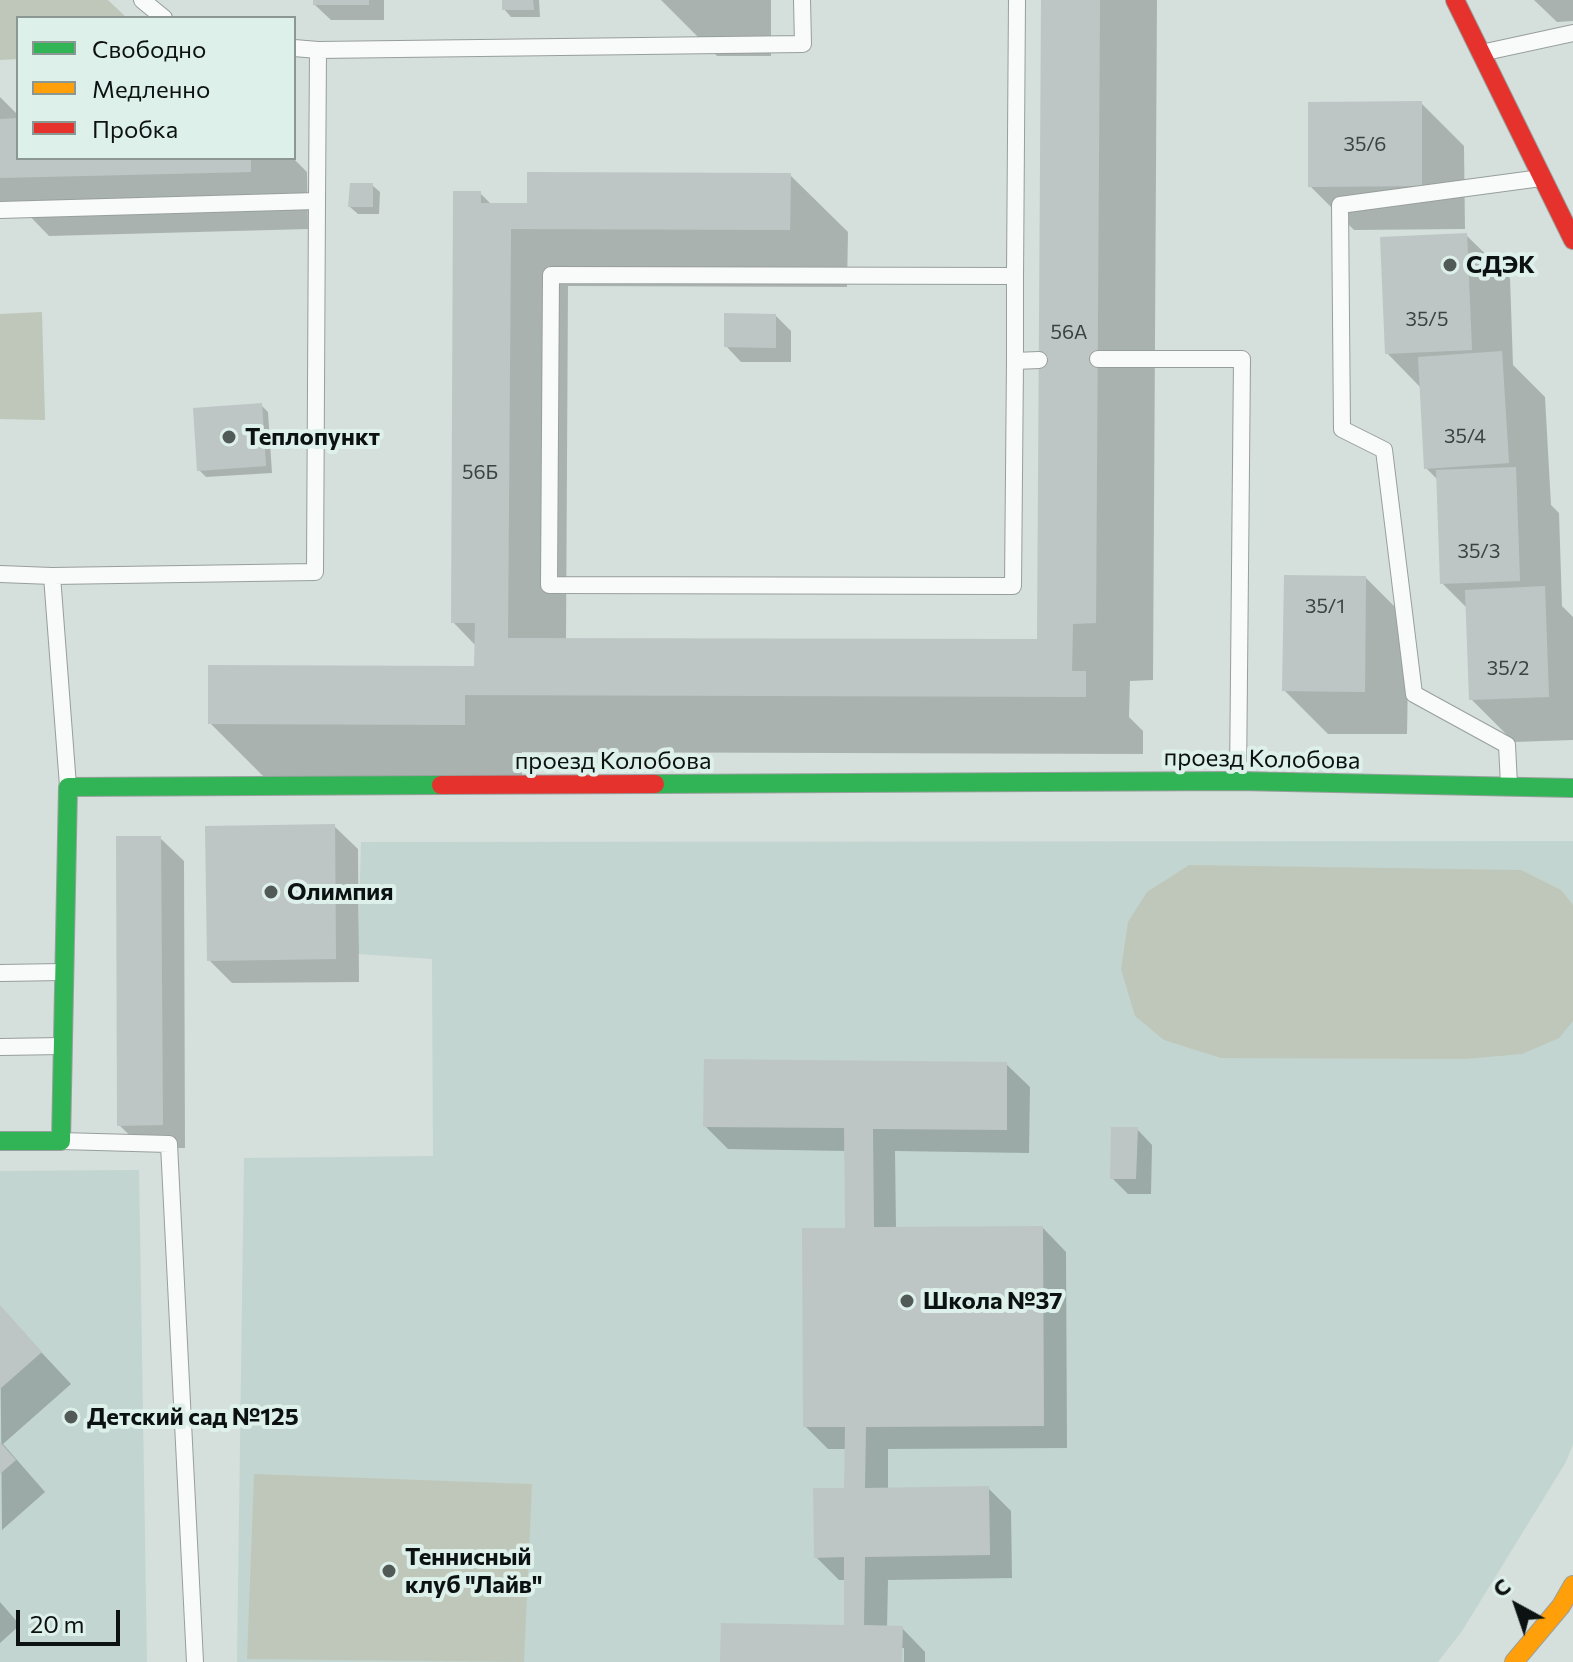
<!DOCTYPE html>
<meta charset="utf-8">
<style>
body{margin:0}
#map{position:relative;width:1573px;height:1662px;overflow:hidden;background:#d5dfdc;font-family:Commissioner,sans-serif}
canvas{display:block}
.legend{position:absolute;left:16px;top:16px;width:280px;height:144px;box-sizing:border-box;background:#def0ea;border:2px solid #8a9793;margin:0;padding:10px 14px;list-style:none;font-size:24px;color:#0c1211}
.legend li{display:flex;align-items:center;gap:16px;height:40px}
.legend b{width:40px;border:2px solid #8a9793}
.north{position:absolute;left:1477px;top:1566px;width:80px;height:80px;-webkit-text-stroke:6px #def0ea;paint-order:stroke;rotate:320deg;font-size:22px;font-weight:700;line-height:32px;text-align:center;color:#0c1211}
.north::after{content:'';display:block;margin:auto;width:28px;height:36px;background:#0c1211;clip-path:polygon(50% 0,100% 100%,50% 72%,0 100%)}
.scale{position:absolute;left:16px;top:1610px;width:104px;height:36px;box-sizing:border-box;border:4px solid #0c1211;border-top:0;padding-left:10px;font-size:24px;line-height:28px;white-space:nowrap;color:#0c1211;-webkit-text-stroke:6px #def0ea;paint-order:stroke}
</style>
<div id="map">
<canvas width="1573" height="1662"></canvas>
<ul class="legend">
<li><b style="height:10px;background:#30b455"></b>Свободно</li>
<li><b style="height:10px;background:#ff9f0a"></b>Медленно</li>
<li><b style="height:10px;background:#e5322d"></b>Пробка</li>
</ul>
<div class="north">С</div>
<div class="scale">20 m</div>
</div>
<script>
const context = document.querySelector('canvas').getContext('2d');
context.lineJoin = 'round';
function fill(path, color) {
  context.fillStyle = color;
  context.fill(path, 'evenodd');
}
function toPath(rows) {
  const path = new Path2D();
  for (const r of rows) {
    path.moveTo(r[0], r[1]);
    for (let i = 2; i < r.length; i += 2) path.lineTo(r[i], r[i + 1]);
  }
  return path;
}
function stroke(path, color, width, dash) {
  context.strokeStyle = color;
  context.lineWidth = width;
  context.lineCap = dash ? 'butt' : 'round';
  context.setLineDash(dash || []);
  context.stroke(path);
}
function label(font, color, halo, rows, align = 'center') {
  context.font = font + ' Commissioner,sans-serif';
  context.lineWidth = 8;
  context.setLineDash([]);
  context.textBaseline = 'middle';
  context.strokeStyle = halo;
  context.fillStyle = color;
  for (const [text, x, y, turn = 0] of rows) {
    context.save();
    context.translate(x, y);
    context.rotate((+turn || 0) * Math.PI / 180);
    context.textAlign = isNaN(turn) ? turn : align;
    if (halo) context.strokeText(text, 0, 0);
    context.fillText(text, 0, 0);
    context.restore();
  }
}
fill(toPath([
 [1573,841,1573,1444,1566,1462,1462,1631,1438,1662,237,1662,244,1158,433,1156,432,959,358,954,361,842],
 [139,1170,147,1662,0,1662,0,1171]
]), '#c2d5d0');
fill(toPath([
 [0,0,108,0,127,18,18,18,18,59,0,60],
 [42,312,45,420,0,419,0,314],
 [1189,865,1521,870,1561,890,1573,905,1573,1021,1559,1038,1522,1054,1465,1059,1221,1058,1164,1040,1135,1016,1121,969,1128,922,1147,892],
 [254,1474,532,1484,524,1662,247,1659]
]), '#bfc7ba');
fill(toPath([
 [315,0,384,0,384,20,331,20,315,5],
 [504,0,539,0,540,17,511,17,504,9],
 [661,0,771,0,771,56,717,56],
 [1043,0,1157,0,1153,680,1130,681,1129,717,1143,731,1143,754,522,752,522,782,268,781,210,723,476,668,476,646,453,622,480,193,492,205,528,205,790,175,848,232,847,287,568,286,566,640,1039,641],
 [1534,0,1573,0,1573,21,1557,22],
 [0,97,18,115,18,158,293,158,307,172,308,229,49,236,20,206,0,207],
 [1421,103,1464,146,1465,229,1354,230,1310,186],
 [372,185,380,192,379,214,358,214,350,207],
 [1466,235,1510,278,1513,365,1545,397,1551,505,1559,513,1562,606,1573,617,1573,740,1514,742,1471,699,1468,609,1442,583,1438,480,1426,468,1421,388,1387,353],
 [776,316,791,331,791,362,741,362,726,346],
 [261,405,268,412,272,473,206,477,199,470],
 [1366,578,1409,621,1407,734,1328,734,1284,690],
 [334,826,358,849,359,982,232,983,209,960],
 [160,838,184,861,185,1148,143,1148,119,1125],
 [1006,1064,1030,1087,1029,1153,895,1151,896,1229,1043,1228,1066,1252,1067,1448,888,1449,888,1489,988,1488,1011,1511,1012,1578,888,1580,887,1628,902,1628,925,1652,925,1662,904,1662,904,1648,900,1648,900,1662,722,1662,846,1627,846,1580,839,1580,816,1557,846,1490,847,1449,828,1449,805,1426,848,1230,847,1151,728,1149,705,1126],
 [1137,1129,1152,1145,1151,1194,1128,1194,1112,1178],
 [0,1308,71,1384,3,1444,45,1492,2,1530],
 [0,1602,20,1625,0,1643]
]), '#0003');
fill(toPath([
 [313,0,369,0,369,5,313,5],
 [502,0,533,0,534,10,502,10],
 [1041,0,1100,0,1096,623,1073,624,1072,671,1086,671,1086,697,465,695,465,725,208,724,208,665,474,666,475,623,451,623,453,191,481,191,481,203,527,203,527,172,791,173,790,230,511,229,508,638,1037,639],
 [1422,101,1422,186,1308,187,1308,102],
 [18,118,18,158,251,158,251,172,0,178,0,119],
 [350,183,373,183,373,207,348,207],
 [1467,233,1472,350,1385,354,1380,237],
 [724,313,776,314,776,348,724,347],
 [1502,351,1509,463,1424,469,1418,357],
 [262,403,266,466,197,471,193,408],
 [1516,467,1520,581,1440,584,1436,470],
 [1284,575,1366,576,1365,692,1282,691],
 [1545,586,1549,697,1469,700,1465,590],
 [335,824,336,959,207,961,205,826],
 [116,836,161,836,163,1125,117,1126],
 [704,1059,1007,1062,1007,1130,873,1129,874,1227,1043,1226,1044,1426,866,1427,865,1488,989,1486,990,1555,865,1557,864,1625,903,1626,902,1662,720,1662,721,1623,844,1625,844,1557,814,1558,813,1488,844,1488,845,1427,803,1427,802,1228,845,1228,844,1128,703,1127],
 [1111,1127,1138,1127,1136,1179,1110,1179],
 [0,1305,42,1352,0,1389],
 [0,1442,16,1460,0,1474]
]), '#bec6c5');
const lane = toPath([
 [142,0,164,18],
 [294,48,318,50,317,201],
 [318,50,803,44,802,0],
 [1481,53,1573,33],
 [0,210,317,201,315,572,52,576,68,786],
 [1015,276,1017,0],
 [1098,359,1242,359,1238,780],
 [1015,361,1015,276,551,275,549,585,1013,586,1015,361,1039,360],
 [0,574,52,576],
 [1509,785,1507,745,1414,694,1384,450,1342,429,1340,205,1541,178],
 [0,973,62,972],
 [0,1047,62,1046],
 [61,1141,169,1144,195,1662]
]);
const fast = toPath([
 [655,784,1238,781,1573,788],
 [0,1141,61,1141,68,787,441,785]
]);
const slow = toPath([
 [1514,1662,1561,1606,1573,1585]
]);
const jam = toPath([
 [1455,0,1573,240],
 [441,785,655,784]
]);
stroke(lane, '#979f9c', 18);
stroke(fast, '#979f9c', 20);
stroke(slow, '#979f9c', 20);
stroke(jam, '#979f9c', 20);
stroke(lane, '#f9fafa', 16);
stroke(fast, '#30b455', 18);
stroke(slow, '#ff9f0a', 18);
stroke(jam, '#e5322d', 18);
for (const [x, y, r, color] of [
 [1450,265,8,"#525a58"],
 [229,437,8,"#525a58"],
 [271,892,8,"#525a58"],
 [907,1301,8,"#525a58"],
 [71,1417,8,"#525a58"],
 [389,1571,8,"#525a58"]
]) {
  const dot = new Path2D();
  dot.arc(x, y, r, 0, 2 * Math.PI);
  context.fillStyle = color;
  context.fill(dot);
  stroke(dot, '#def0ea', 3);
}
label('20px', '#3b4241', null, [
 ["35/6",1365,144],
 ["35/5",1427,319],
 ["56А",1069,332],
 ["35/4",1465,436],
 ["56Б",480,472],
 ["35/3",1479,551],
 ["35/1",1325,606],
 ["35/2",1508,668]
]);
label('bold 24px', '#0c1211', '#def0ea', [
 ["СДЭК",1466,265],
 ["Теплопункт",245,437],
 ["Олимпия",287,892],
 ["Школа №37",923,1301],
 ["Детский сад №125",87,1417],
 ["Теннисный",405,1557],
 ["клуб \"Лайв\"",405,1585]
], 'left');
label('24px', '#0c1211', '#def0ea', [
 ["проезд Колобова",1262,759,1],
 ["проезд Колобова",613,761]
]);
</script>
